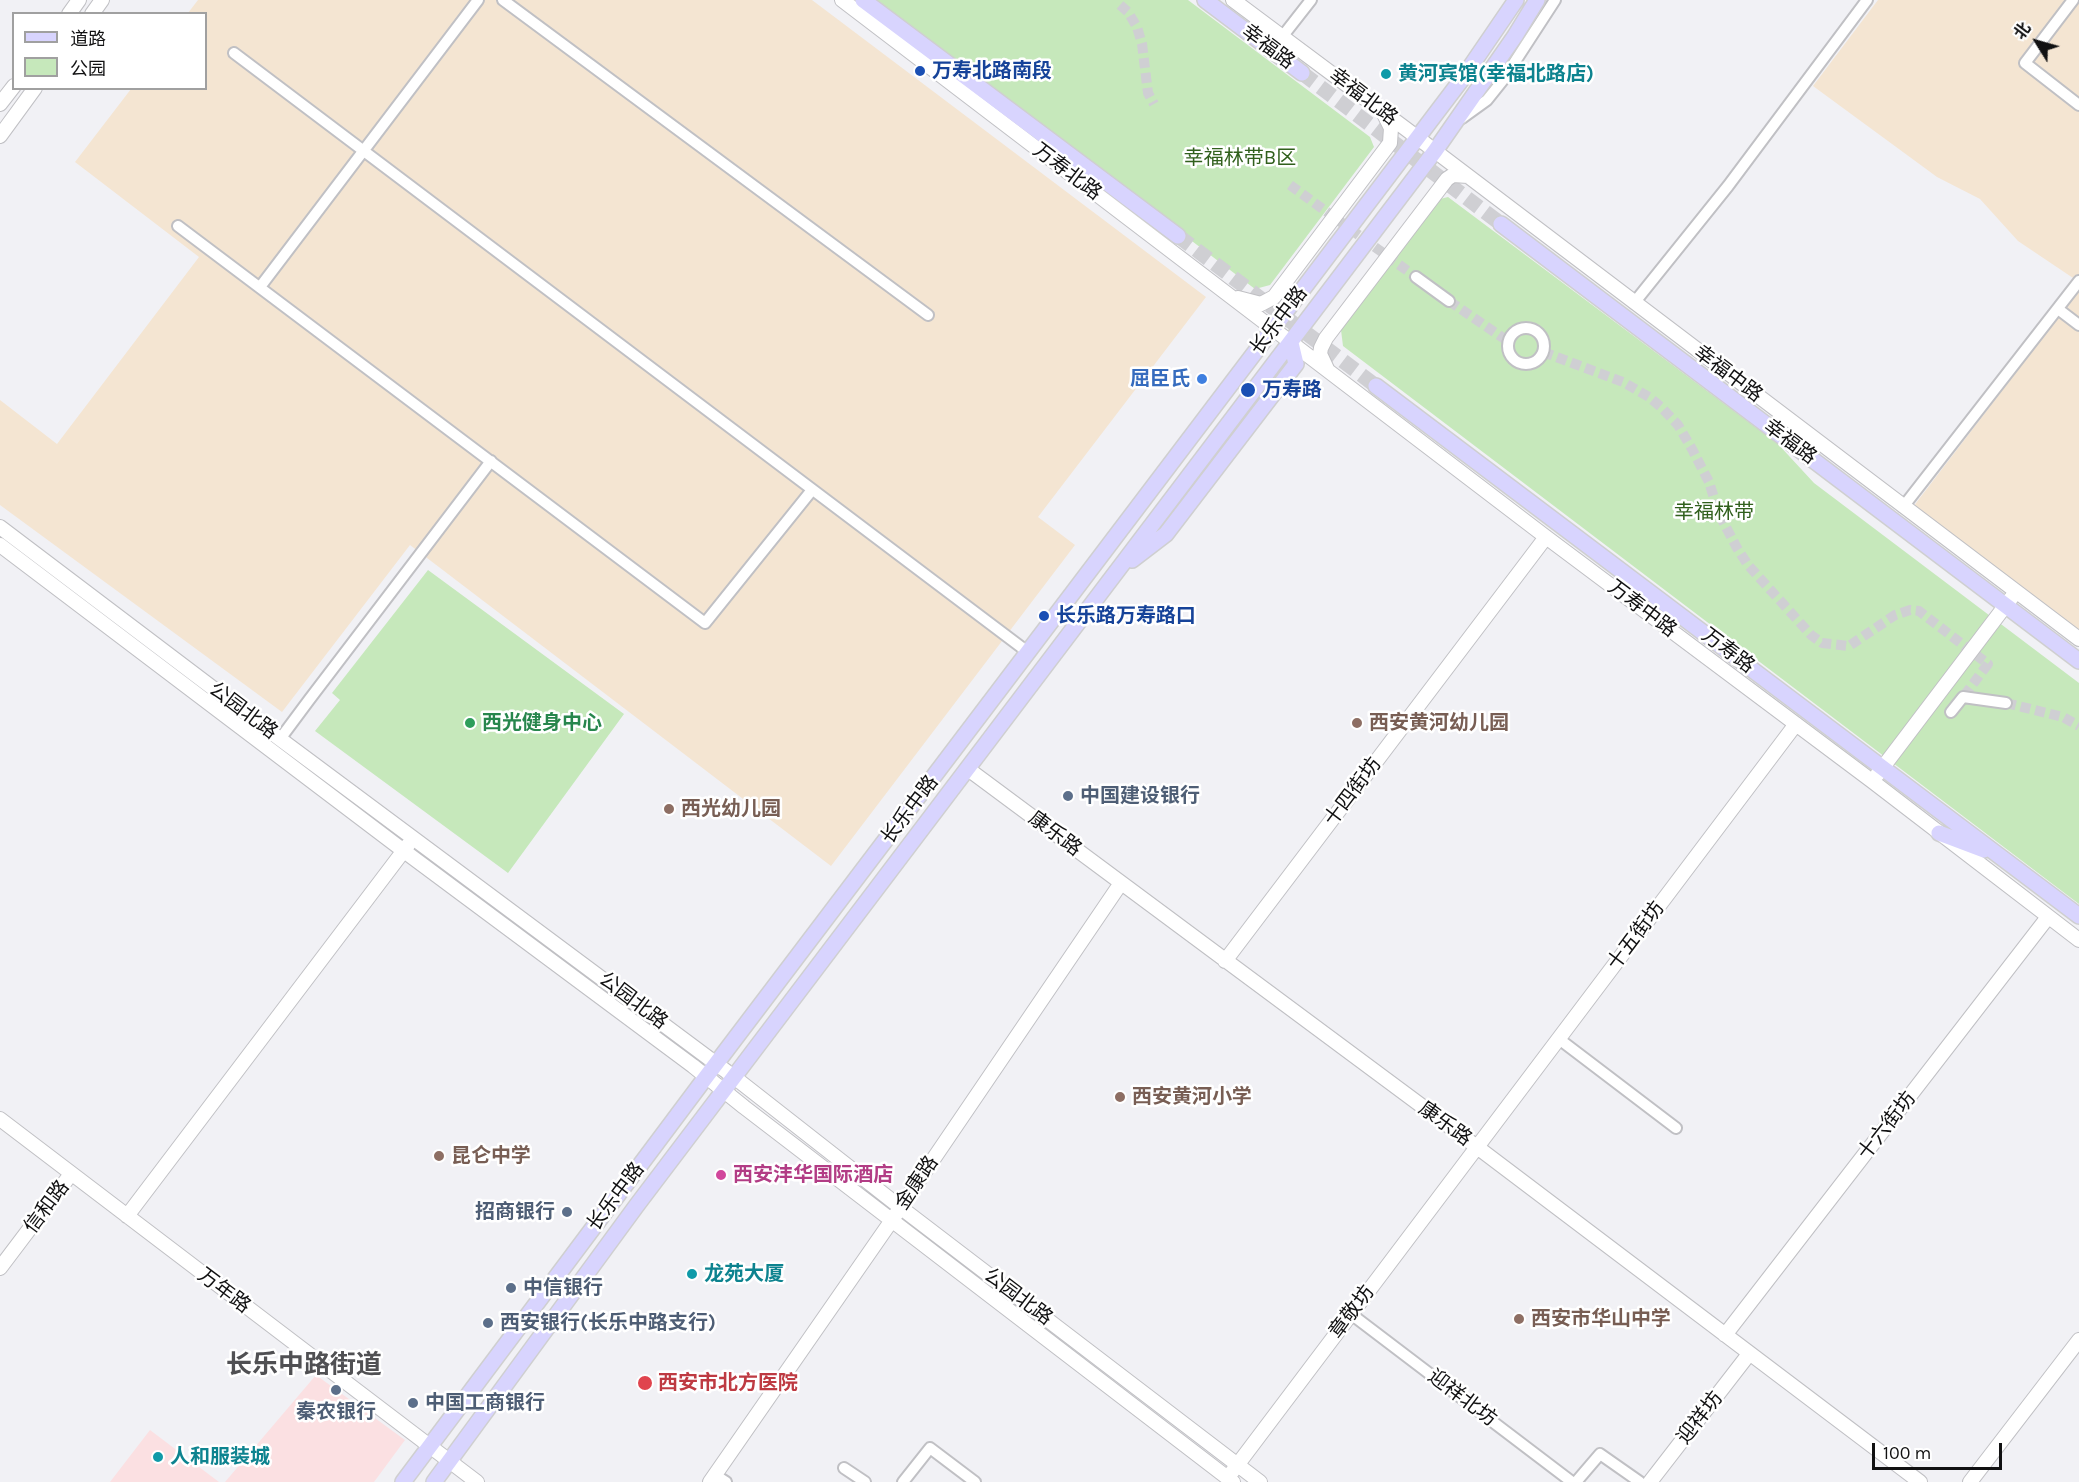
<!DOCTYPE html>
<meta charset="utf-8">
<style>
body{margin:0}
#map{position:relative;width:2079px;height:1482px;overflow:hidden;background:#f1f1f5;font-family:Karla,"Noto Sans SC",sans-serif}
canvas{display:block}
.legend{position:absolute;left:12px;top:12px;width:195px;height:78px;box-sizing:border-box;background:#fff;border:2px solid #a0a0a0;margin:0;padding:8px 10px;list-style:none;font-size:18px;color:#111112}
.legend li{display:flex;align-items:center;gap:12px;height:30px}
.legend b{width:30px;border:2px solid #a0a0a0}
.north{position:absolute;left:2007px;top:12px;width:60px;height:60px;-webkit-text-stroke:4px #fff;paint-order:stroke;rotate:307deg;font-size:16px;font-weight:700;line-height:24px;text-align:center;color:#111112}
.north::after{content:'';display:block;margin:auto;width:21px;height:27px;background:#111112;clip-path:polygon(50% 0,100% 100%,50% 72%,0 100%)}
.scale{position:absolute;left:1872px;top:1443px;width:130px;height:27px;box-sizing:border-box;border:3px solid #111112;border-top:0;padding-left:8px;font-size:18px;line-height:21px;white-space:nowrap;color:#111112;-webkit-text-stroke:4px #fff;paint-order:stroke}
</style>
<div id="map">
<canvas width="2079" height="1482"></canvas>
<ul class="legend">
<li><b style="height:8px;background:#d8d4fe"></b>道路</li>
<li><b style="height:16px;background:#c6e8bb"></b>公园</li>
</ul>
<div class="north">北</div>
<div class="scale">100 m</div>
</div>
<script>
const context = document.querySelector('canvas').getContext('2d');
context.lineJoin = 'round';
function fill(path, color) {
  context.fillStyle = color;
  context.fill(path, 'evenodd');
}
function toPath(rows) {
  const path = new Path2D();
  for (const r of rows) {
    if (r.length === 3) {
      path.moveTo(r[0] + r[2], r[1]);
      path.arc(r[0], r[1], r[2], 0, 2 * Math.PI);
      continue;
    }
    path.moveTo(r[0], r[1]);
    for (let i = 2; i < r.length; i += 2) path.lineTo(r[i], r[i + 1]);
  }
  return path;
}
function stroke(path, color, width, dash) {
  context.strokeStyle = color;
  context.lineWidth = width;
  context.lineCap = dash ? 'butt' : 'round';
  context.setLineDash(dash || []);
  context.stroke(path);
}
function label(font, color, halo, rows, align = 'center') {
  context.font = font + ' Karla,"Noto Sans SC",sans-serif';
  context.lineWidth = 5;
  context.setLineDash([]);
  context.textBaseline = 'middle';
  context.strokeStyle = halo;
  context.fillStyle = color;
  for (const [text, x, y, turn = 0] of rows) {
    context.save();
    context.translate(x, y);
    context.rotate((+turn || 0) * Math.PI / 180);
    context.textAlign = isNaN(turn) ? turn : align;
    if (halo) context.strokeText(text, 0, 0);
    context.fillText(text, 0, 0);
    context.restore();
  }
}
fill(toPath([
 [316,1375,405,1440,374,1482,225,1482],
 [150,1430,219,1482,110,1482]
]), '#fbe0e2');
fill(toPath([
 [198,0,812,0,1206,297,1038,517,1075,545,831,866,410,545,282,712,0,505,0,400,57,444,199,257,75,162,131,89,206,88,206,14,188,13],
 [1878,0,2079,0,2079,282,2018,241,1980,199,1937,177,1813,86],
 [2079,290,2079,631,1913,507]
]), '#f4e5d2');
fill(toPath([
 [875,0,1188,0,1370,137,1374,147,1270,285,1255,289],
 [1448,197,1778,444,1814,483,2079,683,2079,904,1343,346,1341,330,1440,199],
 [428,570,624,714,508,873,315,731,340,700,332,693]
]), '#c6e8bb');
stroke(toPath([
 [1120,5,1128,12,1137,27,1142,44,1148,93,1154,104],
 [1290,185,1416,277],
 [1449,301,1509,342],
 [1543,352,1623,382,1649,397,1661,407,1678,425,1692,449,1709,482,1719,514,1737,548,1748,565,1811,635,1822,643,1849,646,1895,615,1910,610,1919,611,1988,664,1963,697],
 [2006,703,2063,717,2079,726]
]), '#cfcfd3', 10, [10, 5]);
stroke(toPath([
 [1302,73,1501,224],
 [1178,236,1376,386]
]), '#cfcfd3', 15, [15, 8]);
const street = toPath([
 [503,0,928,315],
 [2073,0,2025,63,2079,105],
 [1282,37,1311,0],
 [234,53,1029,653],
 [1462,118,1487,100,1503,80,1555,0],
 [178,226,705,623,812,490],
 [1416,277,1449,301],
 [260,287,478,0],
 [1634,303,1728,186,1867,0],
 [2058,309,2079,325],
 [1526,346,18],
 [1903,507,2079,281],
 [1951,712,1963,697,2006,703],
 [280,739,309,700,491,461],
 [1559,1039,1676,1128],
 [1351,1314,1572,1482],
 [844,1468,865,1482],
 [715,1475,726,1482],
 [903,1482,930,1448,975,1482],
 [1576,1482,1600,1454,1640,1482]
]);
const secondary = toPath([
 [842,0,1546,537,1872,781,2079,940],
 [1233,0,1406,129,2079,639],
 [69,14,79,0],
 [92,14,102,0],
 [0,104,14,86],
 [0,136,35,88],
 [1238,298,1261,304,1274,297,1390,143,1391,128,1384,114],
 [1327,369,1320,354,1321,348,1326,338,1447,179,1453,175,1468,176],
 [0,527,280,739,734,1077,900,1207,1260,1482],
 [0,545,404,851,693,1066,744,1107,1233,1482],
 [968,769,1477,1147,1920,1482],
 [1877,775,2012,597],
 [1225,961,1546,537],
 [0,1119,477,1482],
 [127,1216,408,845],
 [0,1268,71,1174],
 [1725,1335,2048,917],
 [1232,1472,1796,724],
 [710,1482,892,1220,1121,883],
 [1650,1482,1749,1354],
 [1970,1482,2079,1340]
]);
const primary = toPath([
 [863,0,1178,236],
 [1205,0,1302,73],
 [1501,224,2079,661],
 [1376,386,2079,916],
 [1132,560,1166,534,1296,364,1291,343],
 [1939,833,1984,850],
 [403,1482,706,1077,1462,79,1516,0],
 [434,1482,637,1205,1435,151,1515,36,1537,0]
]);
stroke(street, '#c0c0c4', 14);
stroke(secondary, '#c0c0c4', 16);
stroke(primary, '#cfcfd0', 18);
stroke(street, '#fff', 10);
stroke(secondary, '#fff', 14);
stroke(primary, '#d8d4fe', 15);
for (const [x, y, r, color] of [
 [920,71,6,"#1a4fb4"],
 [1386,74,6,"#0f9aa8"],
 [1202,379,6,"#3f7fe0"],
 [1248,390,8,"#1a4fb4"],
 [1044,616,6,"#1a4fb4"],
 [470,723,6,"#2e9e5b"],
 [1357,723,6,"#8d6e63"],
 [1068,796,6,"#5c6f8a"],
 [669,809,6,"#8d6e63"],
 [1120,1097,6,"#8d6e63"],
 [439,1156,6,"#8d6e63"],
 [721,1175,6,"#d1479c"],
 [567,1212,6,"#5c6f8a"],
 [692,1274,6,"#0f9aa8"],
 [511,1288,6,"#5c6f8a"],
 [1519,1319,6,"#8d6e63"],
 [488,1323,6,"#5c6f8a"],
 [645,1383,8,"#e0444e"],
 [336,1390,6,"#5c6f8a"],
 [413,1403,6,"#5c6f8a"],
 [158,1457,6,"#0f9aa8"]
]) {
  const dot = new Path2D();
  dot.arc(x, y, r, 0, 2 * Math.PI);
  context.fillStyle = color;
  context.fill(dot);
  stroke(dot, '#fff', 2);
}
label('20px', '#111112', '#fff', [
 ["幸福路",1268,47,37],
 ["幸福北路",1363,97,37],
 ["万寿北路",1067,172,37],
 ["长乐中路",1279,321,-53],
 ["幸福中路",1728,374,37],
 ["幸福路",1790,442,37],
 ["万寿中路",1642,609,37],
 ["万寿路",1728,651,37],
 ["公园北路",243,711,37],
 ["十四街坊",1353,792,-53],
 ["长乐中路",910,810,-53],
 ["康乐路",1055,834,37],
 ["十五街坊",1636,936,-53],
 ["公园北路",633,1001,37],
 ["康乐路",1445,1124,36],
 ["十六街坊",1887,1126,-52],
 ["金康路",917,1183,-56],
 ["长乐中路",616,1197,-53],
 ["信和路",47,1207,-53],
 ["万年路",224,1291,37],
 ["公园北路",1018,1297,37],
 ["章敬坊",1352,1312,-53],
 ["迎祥北坊",1462,1398,37],
 ["迎祥坊",1700,1418,-52]
]);
label('bold 20px', '#164399', '#fff', [
 ["万寿北路南段",932,71],
 ["万寿路",1262,390],
 ["长乐路万寿路口",1056,616]
], 'left');
label('bold 20px', '#0d838f', '#fff', [
 ["黄河宾馆(幸福北路店)",1398,74],
 ["龙苑大厦",704,1274],
 ["人和服装城",170,1457]
], 'left');
label('20px', '#31601d', '#fff', [
 ["幸福林带B区",1240,158],
 ["幸福林带",1714,512]
]);
label('bold 20px', '#366cbe', '#fff', [
 ["屈臣氏",1190,379]
], 'right');
label('bold 20px', '#27864d', '#fff', [
 ["西光健身中心",482,723]
], 'left');
label('bold 20px', '#785e54', '#fff', [
 ["西安黄河幼儿园",1369,723],
 ["西光幼儿园",681,809],
 ["西安黄河小学",1132,1097],
 ["昆仑中学",451,1156],
 ["西安市华山中学",1531,1319]
], 'left');
label('bold 20px', '#4e5e75', '#fff', [
 ["中国建设银行",1080,796],
 ["招商银行",555,1212,"right"],
 ["中信银行",523,1288],
 ["西安银行(长乐中路支行)",500,1323],
 ["中国工商银行",425,1403],
 ["秦农银行",336,1412,"center"]
], 'left');
label('bold 20px', '#b23c85', '#fff', [
 ["西安沣华国际酒店",733,1175]
], 'left');
label('bold 20px', '#be3a42', '#fff', [
 ["西安市北方医院",658,1383]
], 'left');
label('bold 26px', '#505053', '#fff', [
 ["长乐中路街道",304,1366]
]);
</script>
